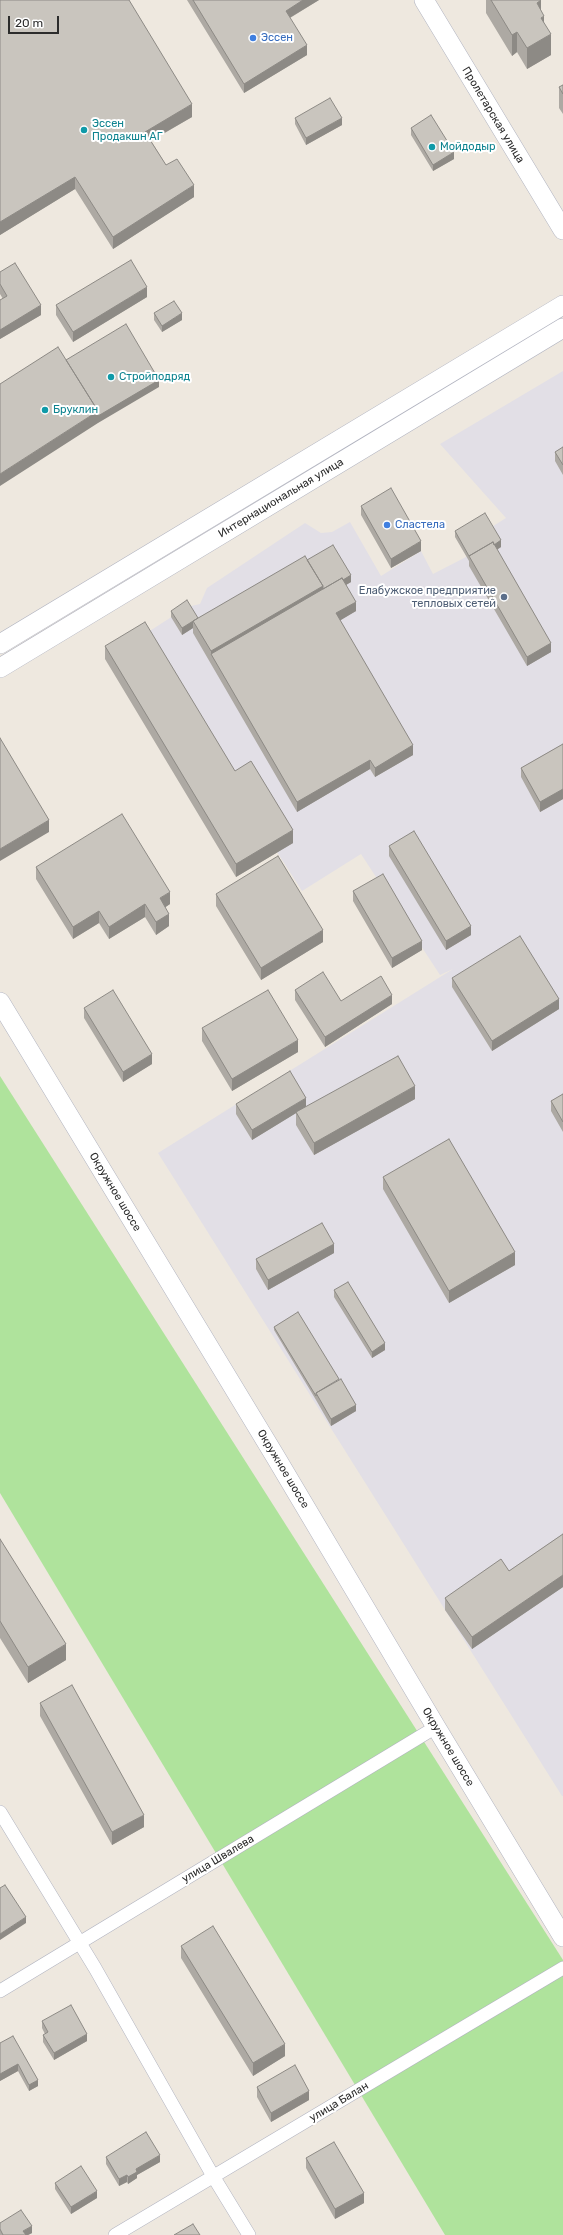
<!DOCTYPE html>
<meta charset="utf-8">
<style>
body{margin:0}
#map{position:relative;width:563px;height:2235px;overflow:hidden;background:#eee8df;font-family:Rubik,sans-serif}
canvas{display:block}
.scale{position:absolute;left:8px;top:16px;width:51px;height:18px;box-sizing:border-box;border:2px solid #2c2c2c;border-top:0;padding-left:5px;font-size:12px;line-height:14px;white-space:nowrap;color:#2c2c2c;-webkit-text-stroke:3px #fff;paint-order:stroke}
</style>
<div id="map">
<canvas width="563" height="2235"></canvas>
<div class="scale">20 m</div>
</div>
<script>
const context = document.querySelector('canvas').getContext('2d');
context.lineJoin = 'round';
function fill(path, color) {
  context.fillStyle = color;
  context.fill(path, 'evenodd');
}
function toPath(rows) {
  const path = new Path2D();
  for (const r of rows) {
    path.moveTo(r[0], r[1]);
    for (let i = 2; i < r.length; i += 2) path.lineTo(r[i], r[i + 1]);
  }
  return path;
}
function stroke(path, color, width, dash) {
  context.strokeStyle = color;
  context.lineWidth = width;
  context.lineCap = dash ? 'butt' : 'round';
  context.setLineDash(dash || []);
  context.stroke(path);
}
function label(font, color, halo, rows, align = 'center') {
  context.font = font + ' Rubik,sans-serif';
  context.lineWidth = 4;
  context.setLineDash([]);
  context.textBaseline = 'middle';
  context.strokeStyle = halo;
  context.fillStyle = color;
  for (const [text, x, y, turn = 0] of rows) {
    context.save();
    context.translate(x, y);
    context.rotate((+turn || 0) * Math.PI / 180);
    context.textAlign = isNaN(turn) ? turn : align;
    if (halo) context.strokeText(text, 0, 0);
    context.fillText(text, 0, 0);
    context.restore();
  }
}
fill(toPath([
 [563,371,563,1796,562,1796,158,1153,453,969,440,975,361,854,302,891,277,852,293,842,251,773,235,782,145,634,187,607,200,604,207,588,305,523,321,533,332,532,350,522,381,576,421,551,433,574,466,557,490,528,506,518,440,444]
]), '#e2dfe6');
fill(toPath([
 [0,1076,563,1960,563,2235,445,2235,0,1493]
]), '#afe39c');
const street = toPath([
 [0,1812,95,1968,213,2176,249,2235],
 [0,1991,436,1727],
 [115,2235,563,1968]
]);
const secondary = toPath([
 [424,0,563,230],
 [0,644,563,305],
 [0,668,563,328],
 [0,1002,275,1456,436,1727,563,1937]
]);
stroke(street, '#b2b4c0', 14);
stroke(secondary, '#b2b4c0', 20);
stroke(street, '#fff', 13);
stroke(secondary, '#fff', 19);
fill(toPath([
 [0,0,192,117,151,141,166,165,194,197,113,249,75,189,0,235],
 [187,0,319,0,290,18,307,55,244,93],
 [486,0,541,0,541,11,551,55,527,69,517,52,512,56,486,13],
 [563,85,563,125,563,114,559,108,559,87],
 [295,118,342,125,306,145,295,124],
 [411,128,454,159,433,171,411,135],
 [0,272,41,315,0,339,0,300,3,299,0,294],
 [147,297,73,342,56,315,56,305],
 [154,313,182,320,162,332,154,320],
 [563,447,563,475,555,461,555,452],
 [361,506,421,551,391,568,361,515],
 [455,531,501,547,497,550,551,652,527,666,469,566,469,561,455,537],
 [307,560,351,582,346,585,356,611,340,620,413,755,375,777,370,769,297,812,193,633,193,628,182,635,171,617,171,611,198,618],
 [105,646,235,771,293,843,236,877,105,659],
 [563,744,563,799,540,812,521,777,521,768],
 [389,846,471,935,446,950,389,856],
 [36,867,170,904,165,907,169,926,156,935,145,917,109,939,99,923,73,939,36,879],
 [353,891,422,950,392,968,353,901],
 [216,894,323,942,261,980,216,906],
 [452,978,559,1009,492,1051,452,987],
 [295,990,341,1001,392,1004,325,1047,295,1000],
 [84,1008,152,1064,123,1082,84,1018],
 [202,1028,298,1052,232,1091,202,1041],
 [563,1094,563,1132,551,1111,551,1101],
 [415,1099,314,1155,296,1125,296,1113,252,1140,236,1114,236,1104,306,1107],
 [383,1177,515,1265,449,1303,383,1189],
 [334,1253,268,1290,256,1269,256,1259],
 [334,1290,385,1350,372,1358,334,1297],
 [274,1327,356,1411,331,1426,316,1400,274,1330],
 [563,1534,563,1587,472,1649,445,1610,445,1598,509,1571],
 [0,1539,66,1660,28,1683,0,1638],
 [40,1703,144,1827,112,1845,40,1716],
 [181,1946,285,2056,253,2076,181,1958],
 [42,2021,87,2041,54,2060,43,2042,43,2035,45,2034,42,2028],
 [0,2043,38,2086,29,2091,18,2071,0,2081],
 [257,2087,309,2100,271,2122,257,2097],
 [106,2157,160,2162,137,2175,137,2178,128,2184,127,2182,119,2186,106,2164],
 [306,2158,364,2203,335,2219,306,2168],
 [55,2183,97,2198,71,2214,55,2189],
 [0,2223,32,2233,28,2235,0,2235]
]), '#ada9a3');
fill(toPath([
 [303,0,319,0,286,20,286,11],
 [541,0,541,18,544,16,544,37,537,3],
 [517,32,517,52,512,56,512,35],
 [551,34,551,55,527,69,527,48],
 [307,45,307,55,244,93,244,84],
 [192,104,192,117,145,144,145,132],
 [342,118,342,125,306,145,306,138],
 [454,152,454,159,433,171,433,165],
 [75,177,75,189,0,235,0,222],
 [194,185,194,197,113,249,113,237],
 [147,287,147,297,73,342,73,332],
 [41,305,41,315,0,339,0,330],
 [182,313,182,320,162,332,162,326],
 [159,380,159,387,98,423,0,486,0,474,98,411],
 [501,540,501,547,473,563,471,558],
 [421,541,421,551,391,568,391,559],
 [351,575,351,582,215,661,211,654,211,651,323,586],
 [356,602,356,611,336,623,336,613],
 [193,621,193,628,182,635,182,628],
 [551,643,551,652,527,666,527,657],
 [413,745,413,755,375,777,375,768],
 [370,760,370,769,297,812,297,802],
 [563,789,563,799,540,812,540,802],
 [49,820,49,832,0,861,0,849],
 [293,830,293,843,236,877,236,864],
 [170,892,170,904,160,911,160,898],
 [145,904,145,917,109,939,109,927],
 [99,911,99,923,73,939,73,927],
 [169,914,169,926,156,935,156,922],
 [471,926,471,935,446,950,446,941],
 [323,930,323,942,261,980,261,968],
 [422,941,422,950,392,968,392,958],
 [392,995,392,1004,325,1047,325,1037],
 [559,999,559,1009,492,1051,492,1041],
 [298,1040,298,1052,232,1091,232,1079],
 [152,1054,152,1064,123,1082,123,1072],
 [415,1086,415,1099,314,1155,314,1143],
 [306,1098,306,1107,252,1140,252,1130],
 [334,1244,334,1253,268,1290,268,1280],
 [515,1252,515,1265,449,1303,449,1291],
 [385,1343,385,1350,372,1358,372,1352],
 [356,1405,356,1411,331,1426,331,1419],
 [563,1575,563,1587,472,1649,472,1637],
 [66,1644,66,1660,28,1683,28,1667],
 [144,1815,144,1827,112,1845,112,1832],
 [26,1917,26,1923,0,1940,0,1934],
 [87,2034,87,2041,54,2060,54,2053],
 [285,2044,285,2056,253,2076,253,2063],
 [18,2064,18,2071,0,2081,0,2074],
 [38,2080,38,2086,29,2091,29,2085],
 [309,2091,309,2100,271,2122,271,2113],
 [160,2155,160,2162,137,2175,137,2178,128,2184,128,2177,136,2169],
 [127,2175,127,2182,119,2186,119,2179],
 [97,2191,97,2198,71,2214,71,2207],
 [364,2193,364,2203,335,2219,335,2209],
 [32,2226,32,2233,28,2235,23,2235,23,2231]
]), '#8d8a85');
const building = toPath([
 [0,0,129,0,192,104,145,132,166,165,177,159,194,185,113,237,75,177,0,222,0,0],
 [193,0,303,0,286,11,307,45,244,84,193,0],
 [491,0,541,0,537,3,544,16,541,18,551,34,527,48,517,32,512,35,491,0],
 [563,85,563,94,559,87,563,85],
 [330,98,342,118,306,138,295,118,330,98],
 [431,115,454,152,433,165,411,128,431,115],
 [131,260,147,287,73,332,56,305,131,260],
 [15,263,41,305,0,330,0,300,7,296,0,284,0,272,15,263],
 [174,301,182,313,162,326,154,313,174,301],
 [126,324,159,380,98,416,98,411,66,360,126,324],
 [58,347,98,411,0,474,0,384,58,347],
 [563,447,563,465,555,452,563,447],
 [391,488,421,541,391,559,361,506,391,488],
 [485,513,501,540,494,545,493,542,469,556,455,531,485,513],
 [493,542,551,643,527,657,469,556,493,542],
 [333,545,351,575,343,580,342,578,323,589,323,586,307,560,333,545],
 [305,556,323,586,211,651,193,621,305,556],
 [342,578,356,602,336,613,413,745,375,768,370,760,297,802,211,654,342,578],
 [187,600,198,618,182,628,171,611,187,600],
 [145,622,235,771,251,761,293,830,236,864,105,646,145,622],
 [0,738,49,820,0,849,0,738],
 [563,744,563,789,540,802,521,768,563,744],
 [122,814,170,892,160,898,169,914,156,922,145,904,109,927,99,911,73,927,36,867,122,814],
 [414,831,471,926,446,941,389,846,414,831],
 [278,856,323,930,261,968,216,894,278,856],
 [383,874,422,941,392,958,353,891,383,874],
 [520,936,559,999,492,1041,452,978,520,936],
 [323,972,341,1001,381,976,392,995,325,1037,295,990,323,972],
 [113,990,152,1054,123,1072,84,1008,113,990],
 [268,990,298,1040,232,1079,202,1028,268,990],
 [398,1056,415,1086,314,1143,296,1112,398,1056],
 [290,1071,306,1098,252,1130,236,1104,290,1071],
 [563,1094,563,1122,551,1101,563,1094],
 [449,1139,515,1252,449,1291,383,1177,449,1139],
 [322,1223,334,1244,268,1280,256,1259,322,1223],
 [348,1282,385,1343,372,1352,334,1290,348,1282],
 [298,1312,339,1379,316,1393,316,1396,274,1327,298,1312],
 [341,1379,356,1405,331,1419,316,1393,341,1379],
 [563,1534,563,1575,472,1637,445,1598,501,1559,509,1571,563,1534],
 [0,1539,66,1644,28,1667,0,1621,0,1539],
 [72,1685,144,1815,112,1832,40,1703,72,1685],
 [5,1885,26,1917,0,1934,0,1888,5,1885],
 [213,1926,285,2044,253,2063,181,1946,213,1926],
 [71,2005,87,2034,54,2053,43,2035,48,2032,42,2021,71,2005],
 [13,2036,38,2080,29,2085,18,2064,0,2074,0,2043,13,2036],
 [295,2065,309,2091,271,2113,257,2087,295,2065],
 [146,2132,160,2155,136,2169,137,2172,128,2177,127,2175,119,2179,106,2157,146,2132],
 [334,2142,364,2193,335,2209,306,2158,334,2142],
 [81,2166,97,2191,71,2207,55,2183,81,2166],
 [21,2210,32,2226,23,2231,26,2235,3,2235,0,2229,0,2223,21,2210],
 [193,2224,200,2235,174,2235,193,2224]
]);
fill(building, '#c9c5be');
stroke(building, '#8d8a85', 1);
for (const [x, y, r, color] of [
 [253,38,4,"#3f7fe0"],
 [84,130,4,"#0f9aa8"],
 [432,147,4,"#0f9aa8"],
 [111,377,4,"#0f9aa8"],
 [45,410,4,"#0f9aa8"],
 [387,525,4,"#3f7fe0"],
 [504,597,4,"#5c6f8a"]
]) {
  const dot = new Path2D();
  dot.arc(x, y, r, 0, 2 * Math.PI);
  context.fillStyle = color;
  context.fill(dot);
  stroke(dot, '#fff', 1.5);
}
label('11px', '#366cbe', '#fff', [
 ["Эссен",261,38],
 ["Сластела",395,525]
], 'left');
label('11px', '#2c2c2c', '#fff', [
 ["Пролетарская улица",493,115,59],
 ["Интернациональная улица",281,498,-31],
 ["Окружное шоссе",115,1192,59],
 ["Окружное шоссе",283,1469,59],
 ["Окружное шоссе",448,1747,59],
 ["улица Швалева",218,1859,-31],
 ["улица Балан",339,2102,-31]
]);
label('11px', '#0d838f', '#fff', [
 ["Эссен",92,124],
 ["Продакшн АГ",92,137],
 ["Мойдодыр",440,147],
 ["Стройподряд",119,377],
 ["Бруклин",53,410]
], 'left');
label('11px', '#4e5e75', '#fff', [
 ["Елабужское предприятие",496,591],
 ["тепловых сетей",496,604]
], 'right');
</script>
